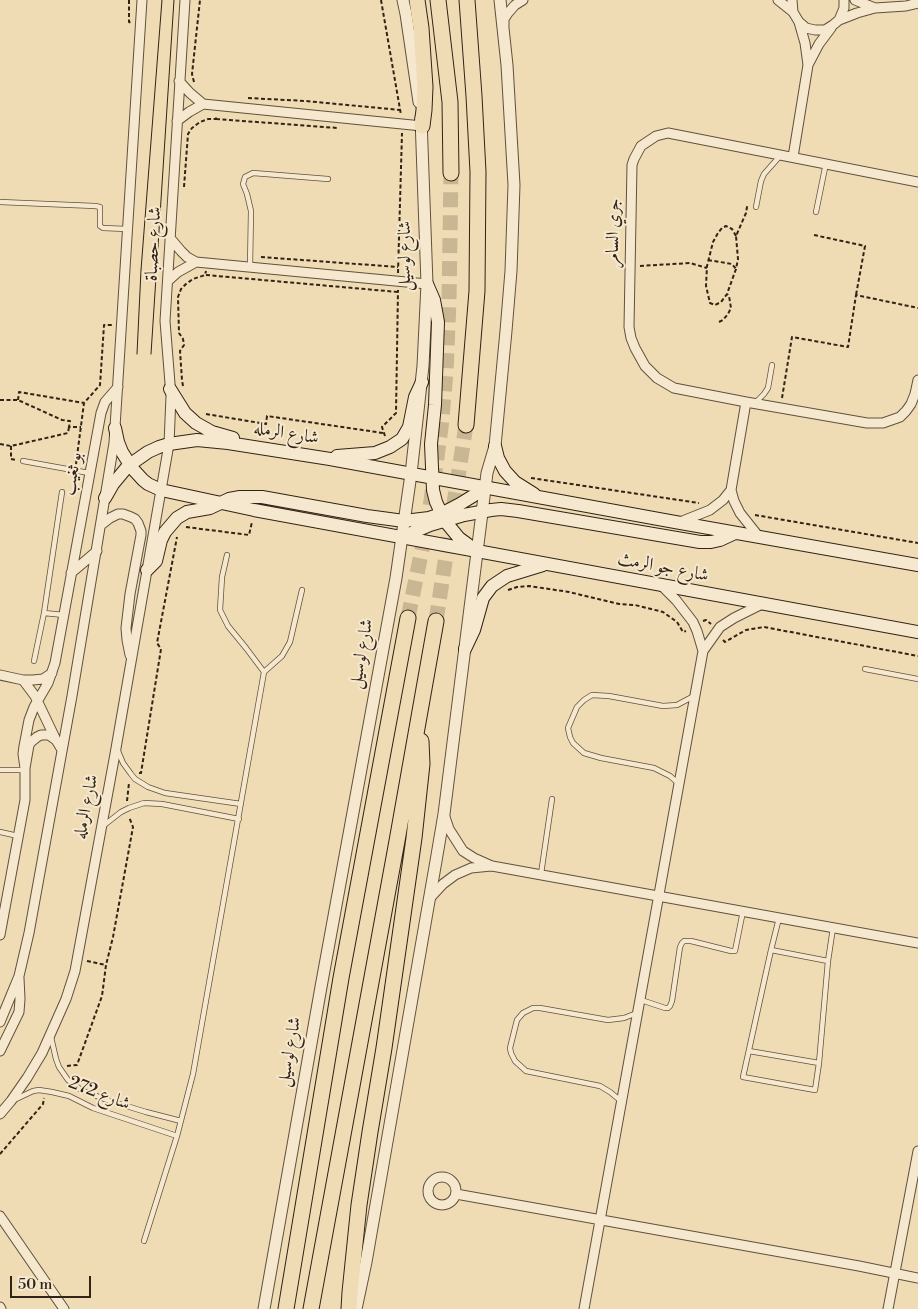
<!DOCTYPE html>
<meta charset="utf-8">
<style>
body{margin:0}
#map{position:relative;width:918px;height:1309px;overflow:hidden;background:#efdcb4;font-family:"Libre Bodoni",serif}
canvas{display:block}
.scale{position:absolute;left:10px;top:1276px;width:81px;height:22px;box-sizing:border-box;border:2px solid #312315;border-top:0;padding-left:6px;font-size:15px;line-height:18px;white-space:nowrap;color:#312315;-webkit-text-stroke:4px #f5e8ce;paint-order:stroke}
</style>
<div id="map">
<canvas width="918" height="1309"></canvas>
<div class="scale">50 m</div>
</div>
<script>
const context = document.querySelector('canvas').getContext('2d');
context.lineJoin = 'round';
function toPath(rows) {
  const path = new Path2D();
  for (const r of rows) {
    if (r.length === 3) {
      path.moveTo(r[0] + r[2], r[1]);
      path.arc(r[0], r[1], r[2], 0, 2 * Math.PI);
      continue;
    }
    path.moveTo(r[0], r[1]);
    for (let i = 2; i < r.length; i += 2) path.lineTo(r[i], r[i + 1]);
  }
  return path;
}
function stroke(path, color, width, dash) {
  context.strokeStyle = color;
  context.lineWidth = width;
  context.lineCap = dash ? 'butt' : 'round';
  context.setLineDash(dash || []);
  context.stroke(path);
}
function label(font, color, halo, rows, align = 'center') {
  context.font = font + ' "Libre Bodoni",Amiri,serif';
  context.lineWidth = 4;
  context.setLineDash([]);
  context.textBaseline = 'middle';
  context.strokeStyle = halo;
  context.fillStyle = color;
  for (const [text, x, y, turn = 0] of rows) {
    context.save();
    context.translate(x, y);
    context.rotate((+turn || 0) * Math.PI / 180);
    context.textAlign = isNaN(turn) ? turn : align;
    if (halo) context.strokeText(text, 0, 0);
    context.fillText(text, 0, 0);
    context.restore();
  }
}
stroke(toPath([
 [408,618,429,515,441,428,446,373,449,301,451,173],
 [436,621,466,425]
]), '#c9b794', 15, [15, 8]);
const service = toPath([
 [0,202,95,206,100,207,100,226,103,228,127,229],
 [756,207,761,181,764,174,780,156],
 [816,212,826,163],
 [250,267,251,211,247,194,243,184,245,177,253,173,328,179],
 [755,403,764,394,768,388,772,365],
 [23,461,89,473],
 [227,555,222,577,220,610,228,626,246,648,264,672],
 [44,613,62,492],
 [34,661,44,613,64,615],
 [865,669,918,679],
 [118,751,123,763,131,774,135,779,148,787,165,793,241,804],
 [0,770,25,770],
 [678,783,670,776,654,768,601,758,584,753,573,743,570,737,568,728,577,707,584,700,592,695,609,696,663,706,677,705,694,696],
 [103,826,121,812,129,808,144,803,162,804,239,819],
 [0,832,18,836],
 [541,874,552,799],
 [779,918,771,950,828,961,833,928],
 [771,950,743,1077,815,1090,819,1063,828,961],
 [641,1000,665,1008,668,1008,670,1006,672,1001,680,947,682,943,684,941,691,941,731,951,735,951,743,911],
 [51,1037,56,1059,59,1067,68,1080,81,1090,107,1100,146,1112,181,1121],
 [749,1051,819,1063],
 [14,1100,33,1091,39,1090,52,1092,69,1096,93,1108,177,1136],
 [621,1101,610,1092,600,1086,526,1071,515,1061,511,1053,510,1048,517,1020,523,1013,533,1008,540,1008,608,1020,624,1018,637,1013],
 [144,1241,177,1136,193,1074,264,672,282,656,290,642,302,590]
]);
const minor = toPath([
 [778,0,793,12],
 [792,0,793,12,799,22,806,28,815,30,825,30,833,25,839,20,844,8,844,0],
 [855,0,875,8],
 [839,20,857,13,875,8,906,6,918,3],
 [504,24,504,19,508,13,515,5,523,0],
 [808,65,819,44,831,28],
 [179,81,190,93,203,104],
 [177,121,189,112,203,104,422,126],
 [793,157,808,65,805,43,799,22],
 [918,182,668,133,656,136,641,146,634,159,632,165,629,327,631,338,635,348,645,366,657,378,674,388,746,402,867,423,883,423,900,417,906,411,911,404,915,394,918,380],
 [170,238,181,251,187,257,196,262,427,284],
 [168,281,178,272,196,262],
 [746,402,731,490,734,501,740,513,759,537],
 [680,522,710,510,723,500,731,490],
 [101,525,110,518,118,514,123,514,131,517,135,519,138,523,141,531,141,535,130,594,126,628,127,640,130,655],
 [71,573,97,551],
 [662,586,676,600,693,622,697,631,703,651],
 [0,675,23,680,33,680,43,679,52,673],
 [23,680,35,696,56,740],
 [25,768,23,754,24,746,29,720,34,707,48,683,55,663,101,413,105,402,118,387],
 [444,814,449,829,463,851,474,858,492,866,918,943],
 [430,898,443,884,455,875,471,868,491,866],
 [0,935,25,800,25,768,29,745,31,742,37,737,41,735,49,735,56,740,62,750],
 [0,1022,19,976,29,933,72,696,114,443,142,0],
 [0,1051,19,1012,20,999,19,978],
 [0,1114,11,1101,27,1078,42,1053,66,999,75,971,115,754,161,490,169,444,171,396,165,321,185,0],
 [442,1191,14],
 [456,1194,859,1266,918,1278],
 [0,1216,64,1309],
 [0,1307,1,1309],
 [584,1309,703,651,720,627,734,618,762,604],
 [888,1309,918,1151]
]);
const tertiary = toPath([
 [403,0,406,14,419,102],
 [264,1309,321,987,396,578,411,474,423,366,427,284,421,118],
 [356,1309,366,1262,436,861,444,814,487,473,495,446,506,331,511,271,514,185,507,65,500,0]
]);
const secondary = toPath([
 [427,284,434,300,438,322,435,405,431,444,433,490,436,502,445,521,459,538,474,549],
 [170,389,185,413,196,423,212,432,233,438],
 [115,428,118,442,122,452,132,468,143,480,148,484,161,490,254,510,918,632],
 [495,446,498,458,505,471,515,482,534,494],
 [337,456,375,453,390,447,402,439,409,427,415,397,422,382],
 [105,498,113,484,128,466,148,452,159,447,169,444,197,440,228,443,330,459,675,522,918,565],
 [402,537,430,525,464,515,491,510,501,509,518,511,700,542,711,542,720,540,735,533],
 [147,570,156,561,161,540,165,532,177,518,187,512,210,508,229,499,240,497,262,497,367,516,404,521,429,518,441,514,460,504,486,488],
 [465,649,474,630,483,598,492,586,507,576,543,565]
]);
const trunk = toPath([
 [417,0,421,28,425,87,424,110,422,126],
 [438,0,450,102,451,173],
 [466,425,477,291,478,172,474,96,467,0],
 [286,1309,341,978,408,618],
 [311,1309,397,841,436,621],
 [349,1309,350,1292,359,1205,370,1132,384,1048,414,838,422,764,421,741]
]);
stroke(service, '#60513d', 6);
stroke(minor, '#60513d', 11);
stroke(tertiary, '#60513d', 13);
stroke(secondary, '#312315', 14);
stroke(trunk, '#312315', 17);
stroke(toPath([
 [129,0,129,22,132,23],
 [381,0,401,115],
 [194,82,192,74,200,0],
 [248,98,306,101,400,110],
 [216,119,338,128],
 [184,187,188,134,192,128,200,122,208,119,216,119,216,116],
 [814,235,865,246,856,295],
 [736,236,732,229,726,226,722,228,718,233,713,242,707,266,706,286,710,303,715,305,721,302,727,294,736,269,738,259,736,236,746,213,747,207,748,207],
 [261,257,398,267],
 [708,260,732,264,736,269],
 [640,266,690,263,707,268],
 [398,273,402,133],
 [206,275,398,292],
 [719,322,723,320,728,314,731,308,729,296,727,294],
 [183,386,182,380,180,351,184,345,183,339,179,333,178,297,181,289,186,284,193,279,205,275,206,271],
 [782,398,792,337,848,347,856,295,918,308],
 [0,400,18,400,62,420,70,421,69,427,81,427],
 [18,400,19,392,84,403],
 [206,414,266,424,267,416,383,433],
 [385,436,382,427,396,413,398,290],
 [0,444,11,446,68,433,69,427],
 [11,446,11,459,17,460],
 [76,464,84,403,100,385,104,325,112,325],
 [531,478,699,503],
 [755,515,918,543],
 [186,527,249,535,252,522],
 [508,590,517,587,529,586,569,592,619,604,635,605,663,612,677,622,683,632,686,631],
 [703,621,706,620,711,624],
 [723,640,725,642,746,630,764,627,918,656],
 [139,773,141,773,161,649,157,643,177,537],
 [127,801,129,783],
 [87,961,106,965],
 [67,1066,77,1065,102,996,106,965,113,937,133,827,129,817],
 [0,1154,43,1104,44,1098]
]), '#312315', 2, [4, 2.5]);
stroke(service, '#f5e8ce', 4.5);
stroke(minor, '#f5e8ce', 9);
stroke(tertiary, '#f5e8ce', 11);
stroke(secondary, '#f5e8ce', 12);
stroke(trunk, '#efdcb4', 15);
stroke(toPath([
 [137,354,141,270,162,0],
 [151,354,174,0]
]), '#312315', 1);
label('18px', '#312315', '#f5e8ce', [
 ["جري السامر",614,233,-89],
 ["شارع حصباة",154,244,-87],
 ["شارع لوسيل",406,256,-90],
 ["شارع الرمله",286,434,9],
 ["بو ثغيب",73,474,-80],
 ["شارع جو الرمث",663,568,11],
 ["شارع لوسيل",362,654,-80],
 ["شارع الرمله",87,807,-79],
 ["شارع لوسيل",290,1052,-80],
 ["شارع 272",99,1094,21]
]);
</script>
